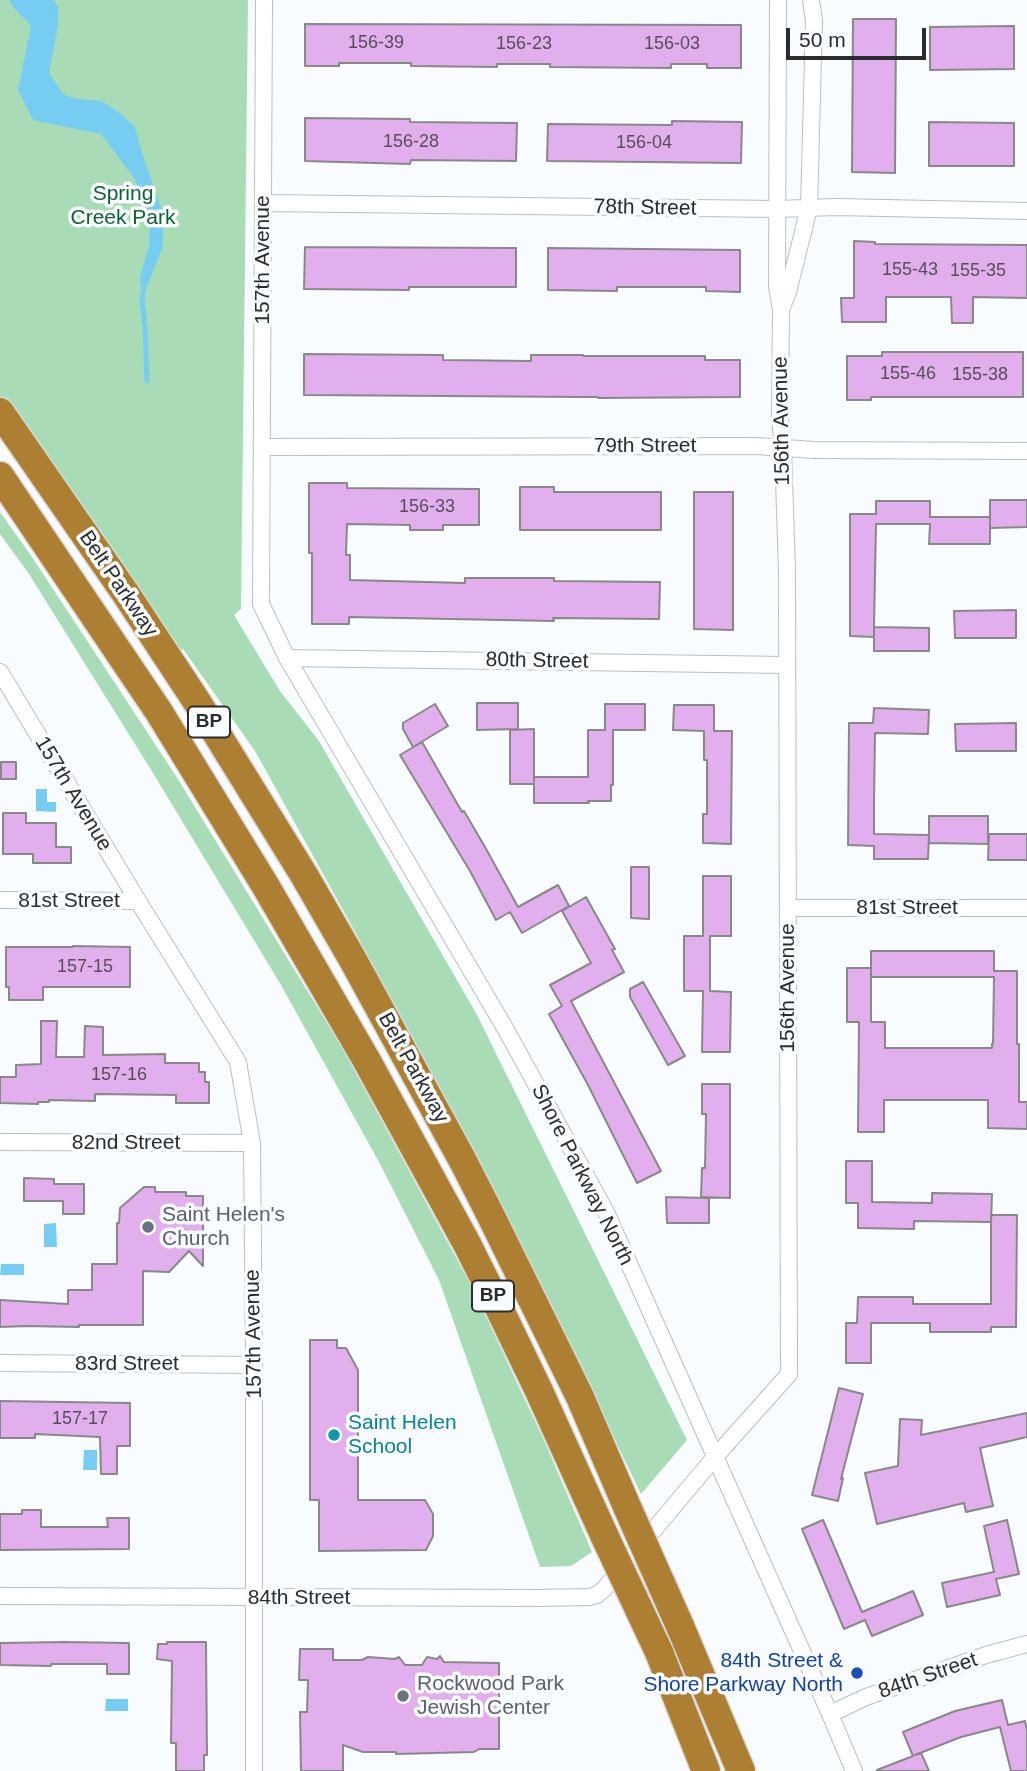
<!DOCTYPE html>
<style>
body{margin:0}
#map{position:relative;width:1027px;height:1771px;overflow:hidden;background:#f9fcff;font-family:Arial,sans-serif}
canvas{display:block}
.scale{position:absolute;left:786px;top:28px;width:140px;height:32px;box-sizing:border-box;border:4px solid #2b2c2d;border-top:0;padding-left:9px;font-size:21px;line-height:24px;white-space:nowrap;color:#2b2c2d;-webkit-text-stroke:5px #f9fcff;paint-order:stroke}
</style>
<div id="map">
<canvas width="1027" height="1771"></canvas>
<div class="scale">50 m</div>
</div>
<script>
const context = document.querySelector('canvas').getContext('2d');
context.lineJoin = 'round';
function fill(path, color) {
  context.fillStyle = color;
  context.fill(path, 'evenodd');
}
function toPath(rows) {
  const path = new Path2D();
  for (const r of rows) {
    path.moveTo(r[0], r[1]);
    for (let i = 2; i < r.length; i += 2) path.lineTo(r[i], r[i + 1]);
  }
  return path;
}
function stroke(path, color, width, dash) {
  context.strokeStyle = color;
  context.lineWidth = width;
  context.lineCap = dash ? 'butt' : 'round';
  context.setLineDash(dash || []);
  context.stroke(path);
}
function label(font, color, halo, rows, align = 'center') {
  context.font = font + ' Arial,sans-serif';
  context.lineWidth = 7;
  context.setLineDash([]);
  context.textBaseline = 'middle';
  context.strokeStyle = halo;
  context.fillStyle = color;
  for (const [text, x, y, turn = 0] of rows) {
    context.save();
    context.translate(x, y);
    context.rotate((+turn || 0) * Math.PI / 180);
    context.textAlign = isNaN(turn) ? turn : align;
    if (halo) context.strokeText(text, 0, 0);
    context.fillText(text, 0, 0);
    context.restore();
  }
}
fill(toPath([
 [0,0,248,0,241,609,234,615,280,691,319,741,476,1013,687,1440,641,1494,512,1225,353,928,255,751,183,649,167,658,0,412],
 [0,512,32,557,176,776,343,1049,473,1289,543,1438,592,1552,571,1566,540,1567,439,1280,379,1162,281,985,153,773,29,574,0,534]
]), '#a8dcb6');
fill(toPath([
 [9,0,54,0,58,7,58,25,49,73,63,94,78,99,102,101,121,114,135,127,142,153,163,214,163,246,142,299,140,277,149,247,150,215,134,178,101,134,33,120,18,90,31,26,14,8],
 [36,789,47,789,47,802,56,802,56,812,36,811],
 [56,1223,57,1247,44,1247,44,1224],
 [1,1264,24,1264,24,1275,0,1275],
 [84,1450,97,1450,97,1470,83,1470],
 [106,1699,128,1699,128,1711,105,1711]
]), '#77cdf1');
stroke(toPath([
 [143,294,142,299,145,329,147,381]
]), '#77cdf1', 5);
const building = toPath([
 [853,19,896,19,895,173,852,172,853,19],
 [305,24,741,25,741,68,707,68,707,64,671,64,671,68,550,67,550,64,497,64,497,67,411,66,411,63,339,63,339,66,305,66,305,24],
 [1014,26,1014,69,930,70,930,27,1014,26],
 [305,118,410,119,410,122,517,123,516,161,411,160,410,164,305,161,305,118],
 [672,121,742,122,741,163,547,161,548,124,672,125,672,121],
 [929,122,1014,123,1014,166,929,166,929,122],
 [854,241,875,242,875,244,1027,245,1027,298,973,297,973,323,952,323,951,297,886,297,886,322,842,322,841,298,854,298,854,241],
 [305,247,516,248,516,287,409,287,409,290,304,289,305,247],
 [548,248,740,250,740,292,706,291,706,287,617,287,617,291,548,290,548,248],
 [882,352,1023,352,1023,397,871,397,871,400,847,400,847,356,882,356,882,352],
 [304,354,443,355,443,360,531,361,531,355,583,355,583,356,705,356,705,360,740,360,740,397,598,398,598,397,582,397,304,395,304,354],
 [309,483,347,483,347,488,479,489,479,525,443,525,443,530,410,530,410,525,347,524,346,555,350,555,350,580,465,583,465,578,554,578,554,581,660,582,659,619,553,618,554,621,349,617,349,624,312,624,312,553,309,553,309,483],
 [520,487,554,487,554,492,661,492,661,530,520,530,520,487],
 [694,492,733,492,733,630,694,629,694,492],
 [990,500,1027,500,1027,527,990,528,990,500],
 [876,501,930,501,930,517,990,517,990,544,929,544,930,524,876,524,874,627,929,628,929,651,874,651,874,628,874,637,850,636,850,514,876,514,876,501],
 [1016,610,1016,638,955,638,954,611,1016,610],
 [477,703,518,703,518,729,477,730,477,703],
 [435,704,448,726,413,747,403,729,403,723,435,704],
 [605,704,645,704,645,730,613,730,613,785,611,785,611,801,588,801,589,803,534,803,534,784,510,784,510,730,534,729,534,782,534,777,588,777,588,730,605,730,605,704],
 [674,705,714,705,714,731,732,731,731,844,703,843,703,814,707,814,707,760,704,760,704,731,673,730,674,705],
 [874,708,929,710,928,734,875,733,874,804,874,834,929,835,928,859,874,859,874,846,848,845,849,723,873,723,874,708],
 [1016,723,1016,751,956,751,955,724,1016,723],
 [422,742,462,812,464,811,485,847,518,907,558,885,569,906,522,933,510,912,496,920,470,871,400,755,422,742],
 [1,762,16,762,16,779,1,779,1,762],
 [3,813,26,813,26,823,56,823,56,847,71,847,71,863,33,863,33,854,3,854,3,813],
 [929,816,988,816,988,844,929,843,929,816],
 [989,834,1027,834,1027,860,988,860,989,834],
 [631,867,649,867,649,919,631,918,631,867],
 [703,876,731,876,731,936,710,936,710,991,731,992,730,1052,702,1052,703,991,684,991,684,936,703,936,703,876],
 [586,897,615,949,612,950,624,972,571,1001,661,1171,637,1183,588,1085,549,1014,562,1006,550,985,591,963,562,911,586,897],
 [73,946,130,947,130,987,43,987,43,1000,9,1000,9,987,6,987,6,947,73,947,73,946],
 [871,951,994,951,994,971,1017,971,1017,1044,1019,1044,1019,1102,1027,1102,1027,1129,988,1128,988,1100,884,1100,884,1132,858,1132,859,1022,847,1022,847,968,871,968,871,1022,885,1022,885,1048,992,1048,992,1044,993,1044,994,977,871,977,871,951],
 [643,982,685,1056,668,1065,630,997,630,989,643,982],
 [41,1021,57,1021,56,1057,84,1057,85,1026,103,1027,103,1055,165,1054,165,1063,199,1063,199,1072,205,1072,205,1082,209,1082,209,1103,176,1103,176,1095,95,1094,95,1101,49,1100,49,1102,38,1102,38,1104,0,1103,0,1077,16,1077,16,1065,41,1064,41,1021],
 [702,1084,730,1084,730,1198,701,1197,702,1168,705,1168,706,1114,702,1114,702,1084],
 [846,1161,872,1161,872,1202,932,1203,932,1193,992,1194,991,1222,914,1221,914,1229,858,1228,858,1203,846,1203,846,1161],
 [24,1178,54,1179,54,1184,84,1184,84,1214,63,1214,63,1201,24,1201,24,1178],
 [144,1187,155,1187,155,1192,186,1192,186,1196,203,1196,203,1266,189,1251,169,1272,143,1271,143,1325,79,1325,79,1327,27,1326,0,1327,0,1300,68,1304,68,1290,92,1290,92,1264,117,1264,117,1223,119,1223,120,1208,144,1187],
 [666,1197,709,1198,709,1223,667,1223,666,1197],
 [991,1215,1017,1215,1016,1327,991,1327,991,1332,930,1332,930,1323,871,1323,871,1363,846,1363,846,1323,857,1323,858,1297,913,1297,913,1304,991,1304,991,1215],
 [310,1340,337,1340,337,1348,346,1348,358,1370,358,1500,425,1500,433,1514,433,1536,426,1550,319,1551,319,1500,310,1500,310,1340],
 [839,1388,863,1394,841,1479,843,1478,838,1501,812,1495,839,1388],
 [0,1401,130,1403,130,1446,117,1446,117,1474,101,1474,100,1437,35,1434,35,1438,0,1438,0,1401],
 [1027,1413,1027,1437,980,1448,993,1506,966,1512,964,1503,877,1524,865,1473,898,1466,900,1419,922,1420,921,1435,1027,1413],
 [22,1510,41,1510,41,1527,108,1527,107,1518,129,1518,129,1549,0,1550,0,1514,22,1514,22,1510],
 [823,1520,862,1612,913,1591,923,1615,872,1636,865,1620,844,1629,802,1529,823,1520],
 [1007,1520,1019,1574,996,1579,1000,1595,947,1607,942,1583,994,1572,984,1526,1007,1520],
 [65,1642,129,1643,129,1674,107,1674,107,1664,51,1664,51,1666,0,1665,0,1643,65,1642],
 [167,1642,206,1642,207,1755,204,1755,204,1771,176,1771,176,1743,171,1743,172,1661,157,1659,158,1644,167,1644,167,1642],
 [300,1649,333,1649,333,1660,362,1660,368,1657,395,1659,399,1657,405,1665,422,1665,427,1657,437,1659,440,1656,444,1662,499,1663,499,1749,479,1749,474,1752,396,1754,396,1752,363,1752,343,1745,343,1771,301,1771,300,1712,307,1712,308,1680,299,1680,300,1649],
 [1002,1700,1008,1725,1025,1721,1027,1730,1027,1771,1011,1771,1000,1727,961,1737,915,1755,921,1753,929,1771,877,1771,877,1770,913,1756,903,1732,955,1711,1002,1700]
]);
fill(building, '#e1b0ec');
stroke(building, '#89878a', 2);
const street = toPath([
 [264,0,261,604,287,658,505,1028,606,1212,830,1714,854,1771],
 [263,203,777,209,836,207,1027,211],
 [782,307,788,292,809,208,814,21,811,0],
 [262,447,757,446,814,450,1027,451],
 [287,658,787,665],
 [0,672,138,901,238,1062,252,1143,254,1365,254,1771],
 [0,900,138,901],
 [788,908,1027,908],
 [0,1142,252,1143],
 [0,1363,254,1365],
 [0,1596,535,1598,589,1597,597,1595,604,1589,715,1457,789,1374,787,572,783,448,780,419,781,310,777,286,778,0],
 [830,1714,866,1697,986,1655,1027,1644]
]);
const highway = toPath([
 [0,412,126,594,199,705,304,875,353,960,463,1161,490,1214,580,1397,628,1509],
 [0,476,159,712,265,885,367,1061,467,1244,500,1310,539,1391,605,1537],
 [680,1626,741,1771],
 [659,1652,706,1771]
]);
stroke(street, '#babec1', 18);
stroke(highway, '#d9d9d9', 31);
stroke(street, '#fff', 16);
stroke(highway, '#ac7f32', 28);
const highwayBridge = toPath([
 [628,1509,680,1626],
 [605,1537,659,1652]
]);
stroke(highwayBridge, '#d9d9d9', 31, []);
stroke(highwayBridge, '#ac7f32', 28);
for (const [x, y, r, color] of [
 [148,1227,7,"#6b7280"],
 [334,1435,7,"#0f9aa8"],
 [857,1673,7,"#1a4fb4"],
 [403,1696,7,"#6b7280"]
]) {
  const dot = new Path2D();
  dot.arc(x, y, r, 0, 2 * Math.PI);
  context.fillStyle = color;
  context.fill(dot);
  stroke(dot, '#f9fcff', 2.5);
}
label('18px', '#584d5d', null, [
 ["156-39",376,43],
 ["156-23",524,44],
 ["156-03",672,44],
 ["156-28",411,142],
 ["156-04",644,143],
 ["155-43",910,270],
 ["155-35",978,271],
 ["155-46",908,374],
 ["155-38",980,375],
 ["156-33",427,507],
 ["157-15",85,967],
 ["157-16",119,1075],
 ["157-17",80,1419]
]);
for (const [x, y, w] of [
 [209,722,42],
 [493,1296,42]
]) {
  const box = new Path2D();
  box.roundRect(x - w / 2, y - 15.5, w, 31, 5);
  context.fillStyle = '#f9fcff';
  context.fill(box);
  stroke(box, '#2b2c2d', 2);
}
label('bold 19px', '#2b2c2d', null, [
 ["BP",209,722],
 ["BP",493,1296]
]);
label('21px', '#136034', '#f9fcff', [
 ["Spring",123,194],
 ["Creek Park",123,218]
]);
label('21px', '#2b2c2d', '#f9fcff', [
 ["78th Street",645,208,1],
 ["157th Avenue",263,260,-90],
 ["156th Avenue",782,421,-91],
 ["79th Street",645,446],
 ["Belt Parkway",118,584,56],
 ["80th Street",537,661,1],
 ["157th Avenue",73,794,59],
 ["81st Street",69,901],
 ["81st Street",907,908],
 ["156th Avenue",788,988,-90],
 ["Belt Parkway",413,1068,61],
 ["82nd Street",126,1143],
 ["Shore Parkway North",582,1175,63],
 ["157th Avenue",254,1334,-91],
 ["83rd Street",127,1364],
 ["84th Street",299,1598],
 ["84th Street",928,1676,-19]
]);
label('21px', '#5b616d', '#f9fcff', [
 ["Saint Helen's",162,1215],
 ["Church",162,1239],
 ["Rockwood Park",417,1684],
 ["Jewish Center",417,1708]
], 'left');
label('21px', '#0d838f', '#f9fcff', [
 ["Saint Helen",348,1423],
 ["School",348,1447]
], 'left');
label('21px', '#164399', '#f9fcff', [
 ["84th Street &",843,1661],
 ["Shore Parkway North",843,1685]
], 'right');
</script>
